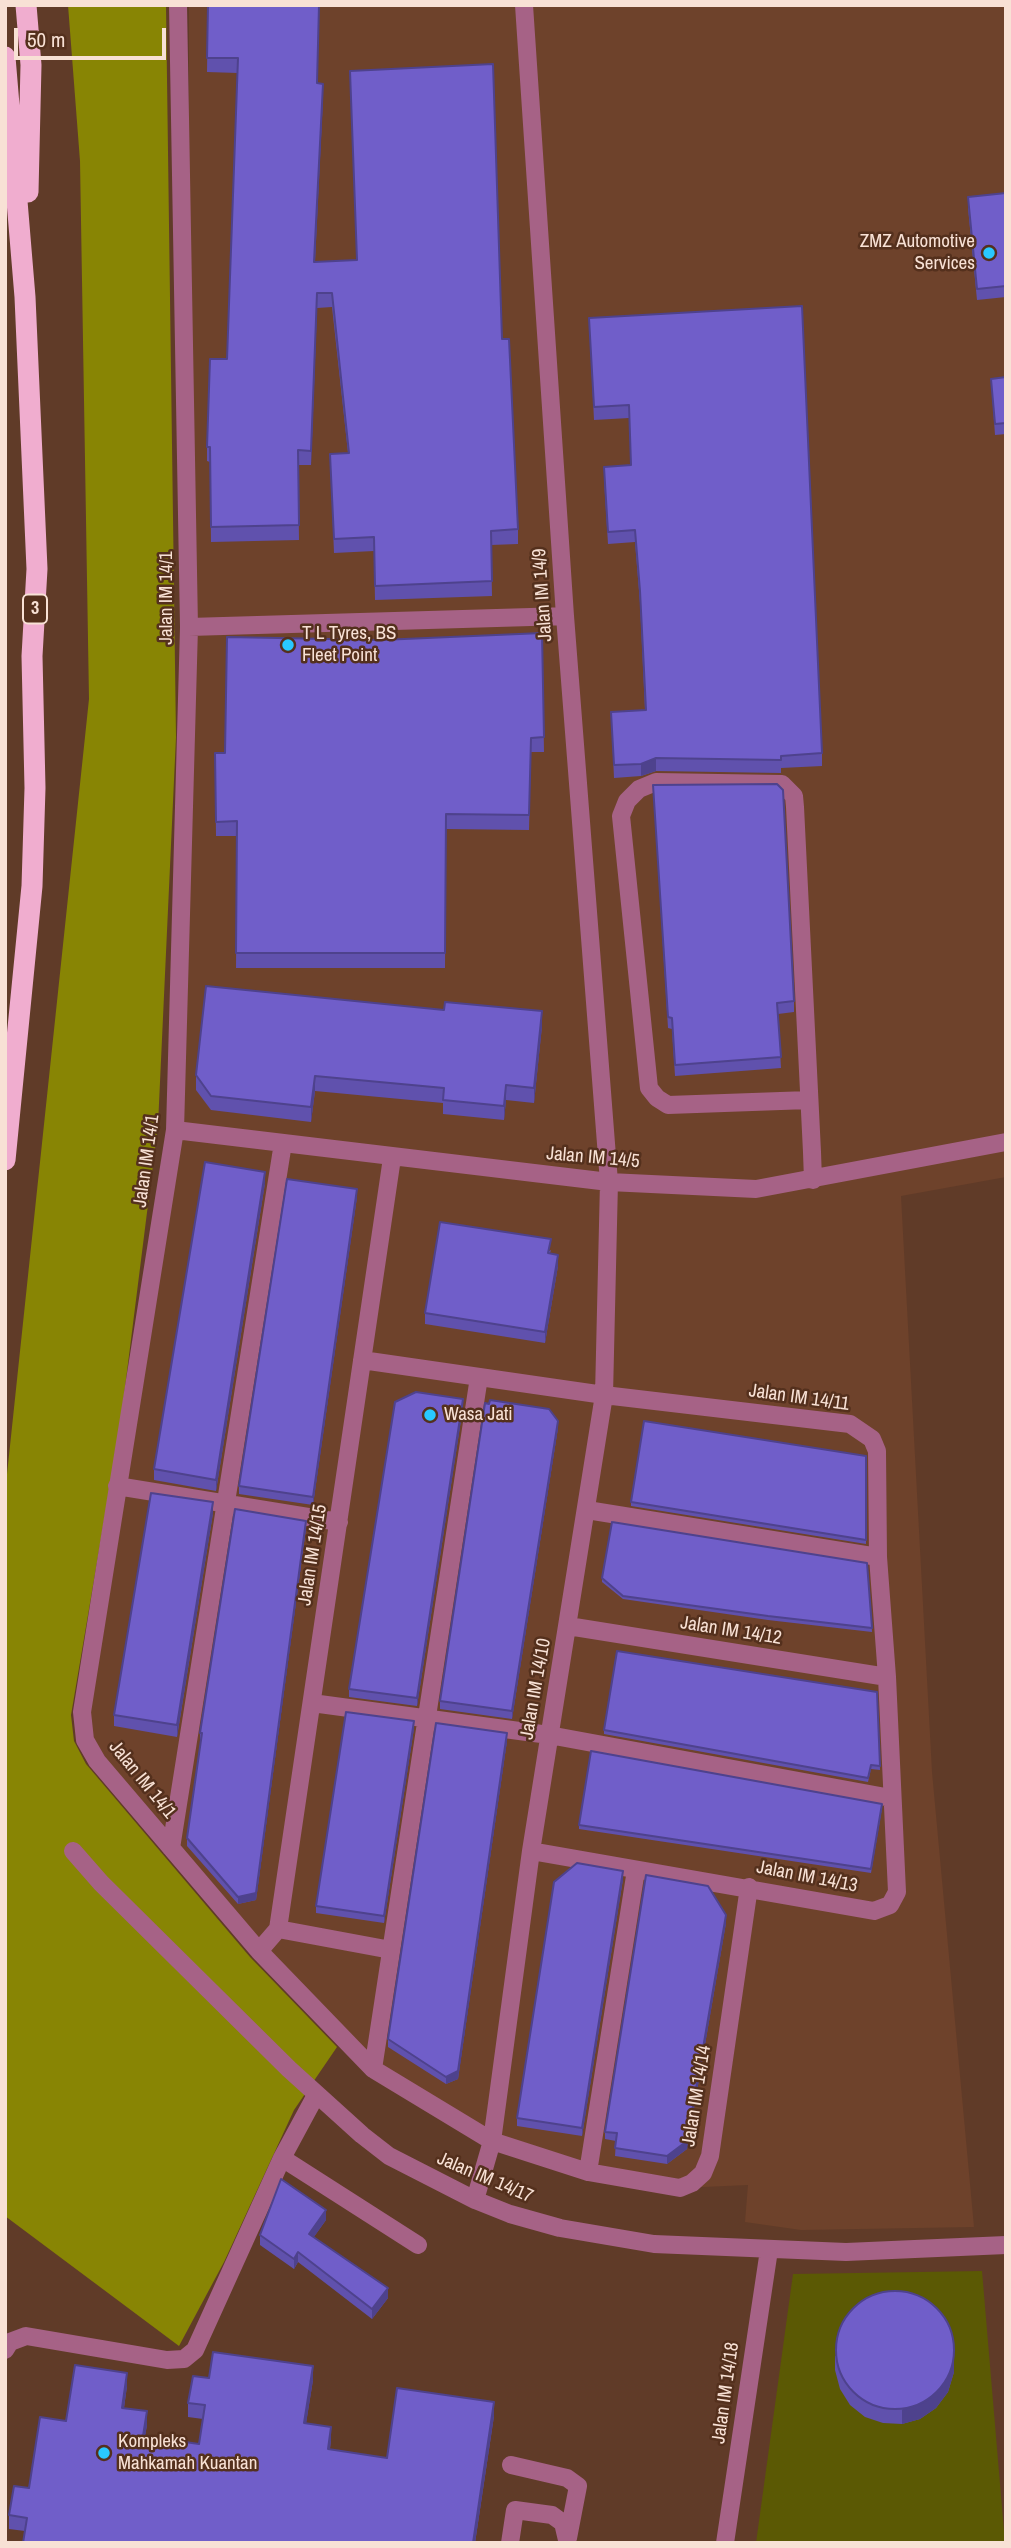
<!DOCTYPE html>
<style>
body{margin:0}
#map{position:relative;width:1011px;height:2548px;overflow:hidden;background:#603b28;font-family:"Archivo Narrow",sans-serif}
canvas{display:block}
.frame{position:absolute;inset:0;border:7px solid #f8e1d5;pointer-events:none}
.scale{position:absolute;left:14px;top:28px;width:152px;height:32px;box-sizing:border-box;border:4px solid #f8e1d5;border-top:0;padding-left:9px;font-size:21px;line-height:24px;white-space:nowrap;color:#f8e1d5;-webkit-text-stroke:5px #54301d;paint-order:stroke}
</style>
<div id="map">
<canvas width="1011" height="2548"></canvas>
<div class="frame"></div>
<div class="scale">50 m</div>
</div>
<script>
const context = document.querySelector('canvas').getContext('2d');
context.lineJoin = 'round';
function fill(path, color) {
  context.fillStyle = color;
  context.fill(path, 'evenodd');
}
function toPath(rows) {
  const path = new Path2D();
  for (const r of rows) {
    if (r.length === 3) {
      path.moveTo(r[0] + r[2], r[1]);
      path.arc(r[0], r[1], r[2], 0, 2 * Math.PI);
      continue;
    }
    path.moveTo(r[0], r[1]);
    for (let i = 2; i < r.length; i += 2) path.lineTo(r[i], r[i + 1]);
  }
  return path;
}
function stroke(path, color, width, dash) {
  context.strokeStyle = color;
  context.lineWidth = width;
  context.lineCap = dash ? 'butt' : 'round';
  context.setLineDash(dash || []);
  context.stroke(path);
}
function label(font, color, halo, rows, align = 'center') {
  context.font = font + ' "Archivo Narrow",sans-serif';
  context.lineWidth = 5;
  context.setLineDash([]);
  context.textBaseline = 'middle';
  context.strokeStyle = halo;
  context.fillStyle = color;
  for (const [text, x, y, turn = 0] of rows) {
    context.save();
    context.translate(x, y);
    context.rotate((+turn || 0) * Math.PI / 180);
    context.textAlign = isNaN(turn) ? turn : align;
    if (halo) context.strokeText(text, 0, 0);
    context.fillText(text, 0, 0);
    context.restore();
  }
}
fill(toPath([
 [189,5,1006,5,1006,1177,901,1196,932,1772,974,2227,801,2230,745,2222,748,2185,680,2188,492,2141,373,2069,97,1761,82,1712,175,1130,189,627]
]), '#6e422b');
fill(toPath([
 [982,2271,1005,2543,756,2543,793,2274]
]), '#5b5904');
fill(toPath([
 [68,5,166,5,176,737,158,1125,120,1427,71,1715,74,1741,86,1764,250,1957,337,2047,294,2110,224,2262,179,2346,5,2216,5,1493,89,699,80,161]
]), '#888504');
stroke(toPath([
 [178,5,189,627,175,1130,82,1712,85,1740,97,1761,259,1951,373,2069,492,2141,588,2172,680,2188,692,2183,703,2173,710,2156,749,1887],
 [189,627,565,616],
 [809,1100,668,1105,657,1098,649,1088,621,816,627,801,639,789,656,782,782,784,794,796,795,807,812,1152,813,1180],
 [175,1130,609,1182,756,1189,1006,1142],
 [362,1360,604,1395,850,1424,872,1439,877,1451,878,1557,887,1677,897,1892,890,1905,874,1911,531,1851],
 [117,1486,339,1522],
 [587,1510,878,1557],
 [568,1626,887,1677],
 [312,1703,549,1735,891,1798],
 [171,1848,283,1143],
 [73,1851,101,1883,289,2069,362,2135,389,2156,475,2200,510,2214,560,2228,654,2244,846,2252,1006,2245],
 [278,1929,391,1950],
 [259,1951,278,1929,392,1158],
 [373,2069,479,1377],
 [282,2158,418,2245],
 [588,2172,636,1870],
 [475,2200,492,2141,531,1851,604,1395,609,1182,565,616,524,5],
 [5,2350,10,2342,26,2336,167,2360,184,2359,195,2350,282,2158,316,2095],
 [511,2465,567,2478,578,2486,568,2538],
 [510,2543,515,2510,552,2515,563,2523,567,2540],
 [725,2543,769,2250]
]), '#a66286', 18);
stroke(toPath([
 [26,5,31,65,28,192],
 [5,57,25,297,37,569,32,656,35,788,32,886,5,1160]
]), '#f0adcf', 21);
fill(toPath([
 [208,5,318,83,323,98,315,262,502,339,518,529,518,544,491,545,492,596,375,600,374,551,334,553,330,454,348,453,332,307,317,308,311,465,298,465,299,540,211,542,210,462,207,461,207,447,227,359,238,73,207,72],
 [1006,193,1006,297,977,300,968,208,968,197],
 [589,318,822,753,822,766,781,768,781,773,656,771,641,776,614,778,611,712,645,710,640,603,635,542,608,544,604,479,604,467,631,465,629,418,594,420],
 [1006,377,1006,434,995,435,991,379],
 [542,633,544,752,531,752,529,830,446,829,445,968,236,968,237,836,216,836,215,753,225,753,381,640],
 [653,785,794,1001,794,1012,778,1014,781,1068,675,1076,672,1029,668,1028],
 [542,1026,534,1103,506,1100,504,1120,443,1114,443,1103,315,1091,311,1122,211,1110,196,1090,196,1075],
 [265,1183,216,1491,154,1480,154,1469],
 [357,1197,313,1505,239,1494,239,1486],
 [551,1250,550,1253,558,1266,545,1343,425,1324,425,1313],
 [463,1407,417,1706,349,1697,349,1689],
 [558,1428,512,1719,440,1709,440,1701],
 [866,1456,866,1544,631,1506,631,1502],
 [213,1513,177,1737,114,1726,114,1715],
 [306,1528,256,1900,238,1904,187,1846,187,1838,201,1740,200,1740,200,1733],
 [867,1563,872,1632,768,1620,623,1599,602,1582,602,1578],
 [877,1692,880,1770,871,1769,868,1782,604,1734,604,1730],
 [414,1728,384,1923,316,1913,316,1906],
 [507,1741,458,2079,446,2084,388,2047,388,2039],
 [882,1808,871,1873,579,1829,579,1825],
 [623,1879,582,2136,517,2126,517,2118],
 [726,1923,687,2149,667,2164,615,2156,616,2141,605,2139,605,2132],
 [326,2220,313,2238,388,2298,372,2319,298,2262,294,2269,260,2245,260,2235],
 [835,2356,954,2372,948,2392,936,2408,920,2419,902,2424,883,2423,865,2417,850,2405,840,2389,835,2370],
 [209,2378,313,2380,306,2423,331,2440,330,2449,387,2458,494,2416,475,2543,25,2531,9,2529,9,2515,29,2488,66,2421,127,2386,124,2408,147,2425,145,2436,199,2444,203,2419,188,2417,188,2403]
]), '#6051ad');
fill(toPath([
 [323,84,323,98,314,277,314,262],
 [317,293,317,308,311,465,311,451],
 [656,758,656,771,641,776,641,764],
 [542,1011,542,1026,534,1103,534,1088],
 [315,1076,315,1091,311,1122,311,1107],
 [506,1085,506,1100,504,1120,504,1106],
 [265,1172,265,1183,216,1491,216,1480],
 [357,1189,357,1197,313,1505,313,1497],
 [558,1255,558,1266,545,1343,545,1332],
 [463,1399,463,1407,417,1706,417,1698],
 [558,1421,558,1428,512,1719,512,1711],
 [213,1502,213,1513,177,1737,177,1725],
 [306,1521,306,1528,256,1900,238,1904,238,1897],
 [414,1721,414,1728,384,1923,384,1916],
 [507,1733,507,1741,458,2079,446,2084,446,2077],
 [623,1871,623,1879,582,2136,582,2128],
 [726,1915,726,1923,687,2149,667,2164,667,2156],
 [326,2210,326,2220,309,2244,309,2234],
 [298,2252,298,2262,294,2269,294,2259],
 [388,2288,388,2298,372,2319,372,2309],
 [954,2358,954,2372,948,2392,936,2408,920,2419,902,2424,902,2410],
 [313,2366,313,2380,304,2437,304,2423],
 [127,2373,127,2386,122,2422,122,2408],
 [494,2402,494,2416,475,2543,473,2543],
 [147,2411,147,2425,143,2449,143,2436],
 [331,2427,331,2440,328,2462,328,2449]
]), '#4e428d');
const building = toPath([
 [208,5,319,5,317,83,323,84,314,262,357,260,350,71,493,64,502,339,509,339,518,529,491,531,492,581,375,586,374,537,334,539,330,454,349,453,332,293,317,293,311,451,298,450,299,525,211,527,210,447,207,447,210,359,227,359,238,58,207,58,208,5],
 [1006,193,1006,286,977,289,968,197,1006,193],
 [802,306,822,753,781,756,781,760,656,758,641,764,614,765,611,712,646,710,640,591,635,530,608,532,604,467,631,465,629,405,594,407,589,318,802,306],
 [1006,377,1006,423,995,424,991,379,1006,377],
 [542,633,544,737,531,738,529,815,446,814,445,953,236,953,237,821,216,822,215,753,225,753,227,637,381,640,542,633],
 [777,784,783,790,794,1001,777,1003,781,1057,675,1065,672,1018,668,1017,653,785,777,784],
 [206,986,444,1010,445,1002,542,1011,534,1088,506,1085,504,1106,443,1100,444,1088,315,1076,311,1107,211,1096,196,1075,206,986],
 [205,1162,265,1172,216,1480,154,1469,205,1162],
 [287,1179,357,1189,313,1497,239,1486,287,1179],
 [440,1222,551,1239,548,1253,558,1255,545,1332,425,1313,440,1222],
 [416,1392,463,1399,417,1698,349,1689,395,1402,416,1392],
 [490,1400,549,1409,558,1421,512,1711,440,1701,485,1403,489,1404,490,1400],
 [644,1421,866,1456,866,1540,631,1502,644,1421],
 [151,1493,213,1502,177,1725,114,1715,151,1493],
 [235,1509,306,1521,256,1893,238,1897,187,1838,202,1733,200,1733,235,1509],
 [612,1522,867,1563,872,1628,768,1616,623,1596,602,1578,612,1522],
 [617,1651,877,1692,880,1766,871,1765,868,1778,604,1730,617,1651],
 [346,1712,414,1721,384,1916,316,1906,346,1712],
 [436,1723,507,1733,458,2071,446,2077,388,2039,436,1723],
 [591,1751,882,1804,871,1869,579,1825,591,1751],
 [577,1863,623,1871,582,2128,517,2118,554,1882,577,1863],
 [646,1875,708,1886,726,1915,687,2141,667,2156,615,2148,617,2133,605,2132,646,1875],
 [281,2179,326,2210,309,2234,388,2288,372,2309,298,2252,294,2259,260,2235,281,2179],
 [895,2350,59],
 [213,2352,313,2366,304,2423,331,2427,328,2449,387,2458,397,2388,494,2402,473,2543,23,2543,27,2518,9,2515,14,2486,29,2488,40,2417,66,2421,75,2365,127,2373,122,2408,147,2411,143,2436,199,2444,205,2405,188,2403,193,2376,209,2378,213,2352]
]);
fill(building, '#705ec9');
stroke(building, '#4e428d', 2);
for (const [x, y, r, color] of [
 [989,253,7,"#29c8ff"],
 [288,645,7,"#29c8ff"],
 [430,1415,7,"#29c8ff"],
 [104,2453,7,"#29c8ff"]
]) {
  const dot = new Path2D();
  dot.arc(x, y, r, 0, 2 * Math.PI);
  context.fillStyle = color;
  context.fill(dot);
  stroke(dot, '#54301d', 2.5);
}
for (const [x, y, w] of [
 [35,609,24]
]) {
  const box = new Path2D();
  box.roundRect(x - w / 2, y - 14.5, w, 29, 5);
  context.fillStyle = '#54301d';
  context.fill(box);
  stroke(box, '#f8e1d5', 2);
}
label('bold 18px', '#f8e1d5', null, [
 ["3",35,609]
]);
label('19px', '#f8e1d5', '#54301d', [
 ["ZMZ Automotive",975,242,"right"],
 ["Services",975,264,"right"],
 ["T L Tyres, BS",302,634],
 ["Fleet Point",302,656],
 ["Wasa Jati",444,1415],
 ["Kompleks",118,2442],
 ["Mahkamah Kuantan",118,2464]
], 'left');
label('19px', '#f8e1d5', '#54301d', [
 ["Jalan IM 14/9",543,595,-94],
 ["Jalan IM 14/1",167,598,-90],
 ["Jalan IM 14/5",593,1158,5],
 ["Jalan IM 14/1",147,1161,-82],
 ["Jalan IM 14/11",799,1398,8],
 ["Jalan IM 14/15",313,1555,-81],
 ["Jalan IM 14/12",731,1631,9],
 ["Jalan IM 14/10",536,1689,-80],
 ["Jalan IM 14/1",142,1780,51],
 ["Jalan IM 14/13",807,1877,11],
 ["Jalan IM 14/14",697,2096,-81],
 ["Jalan IM 14/17",485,2178,23],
 ["Jalan IM 14/18",726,2393,-82]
]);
</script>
